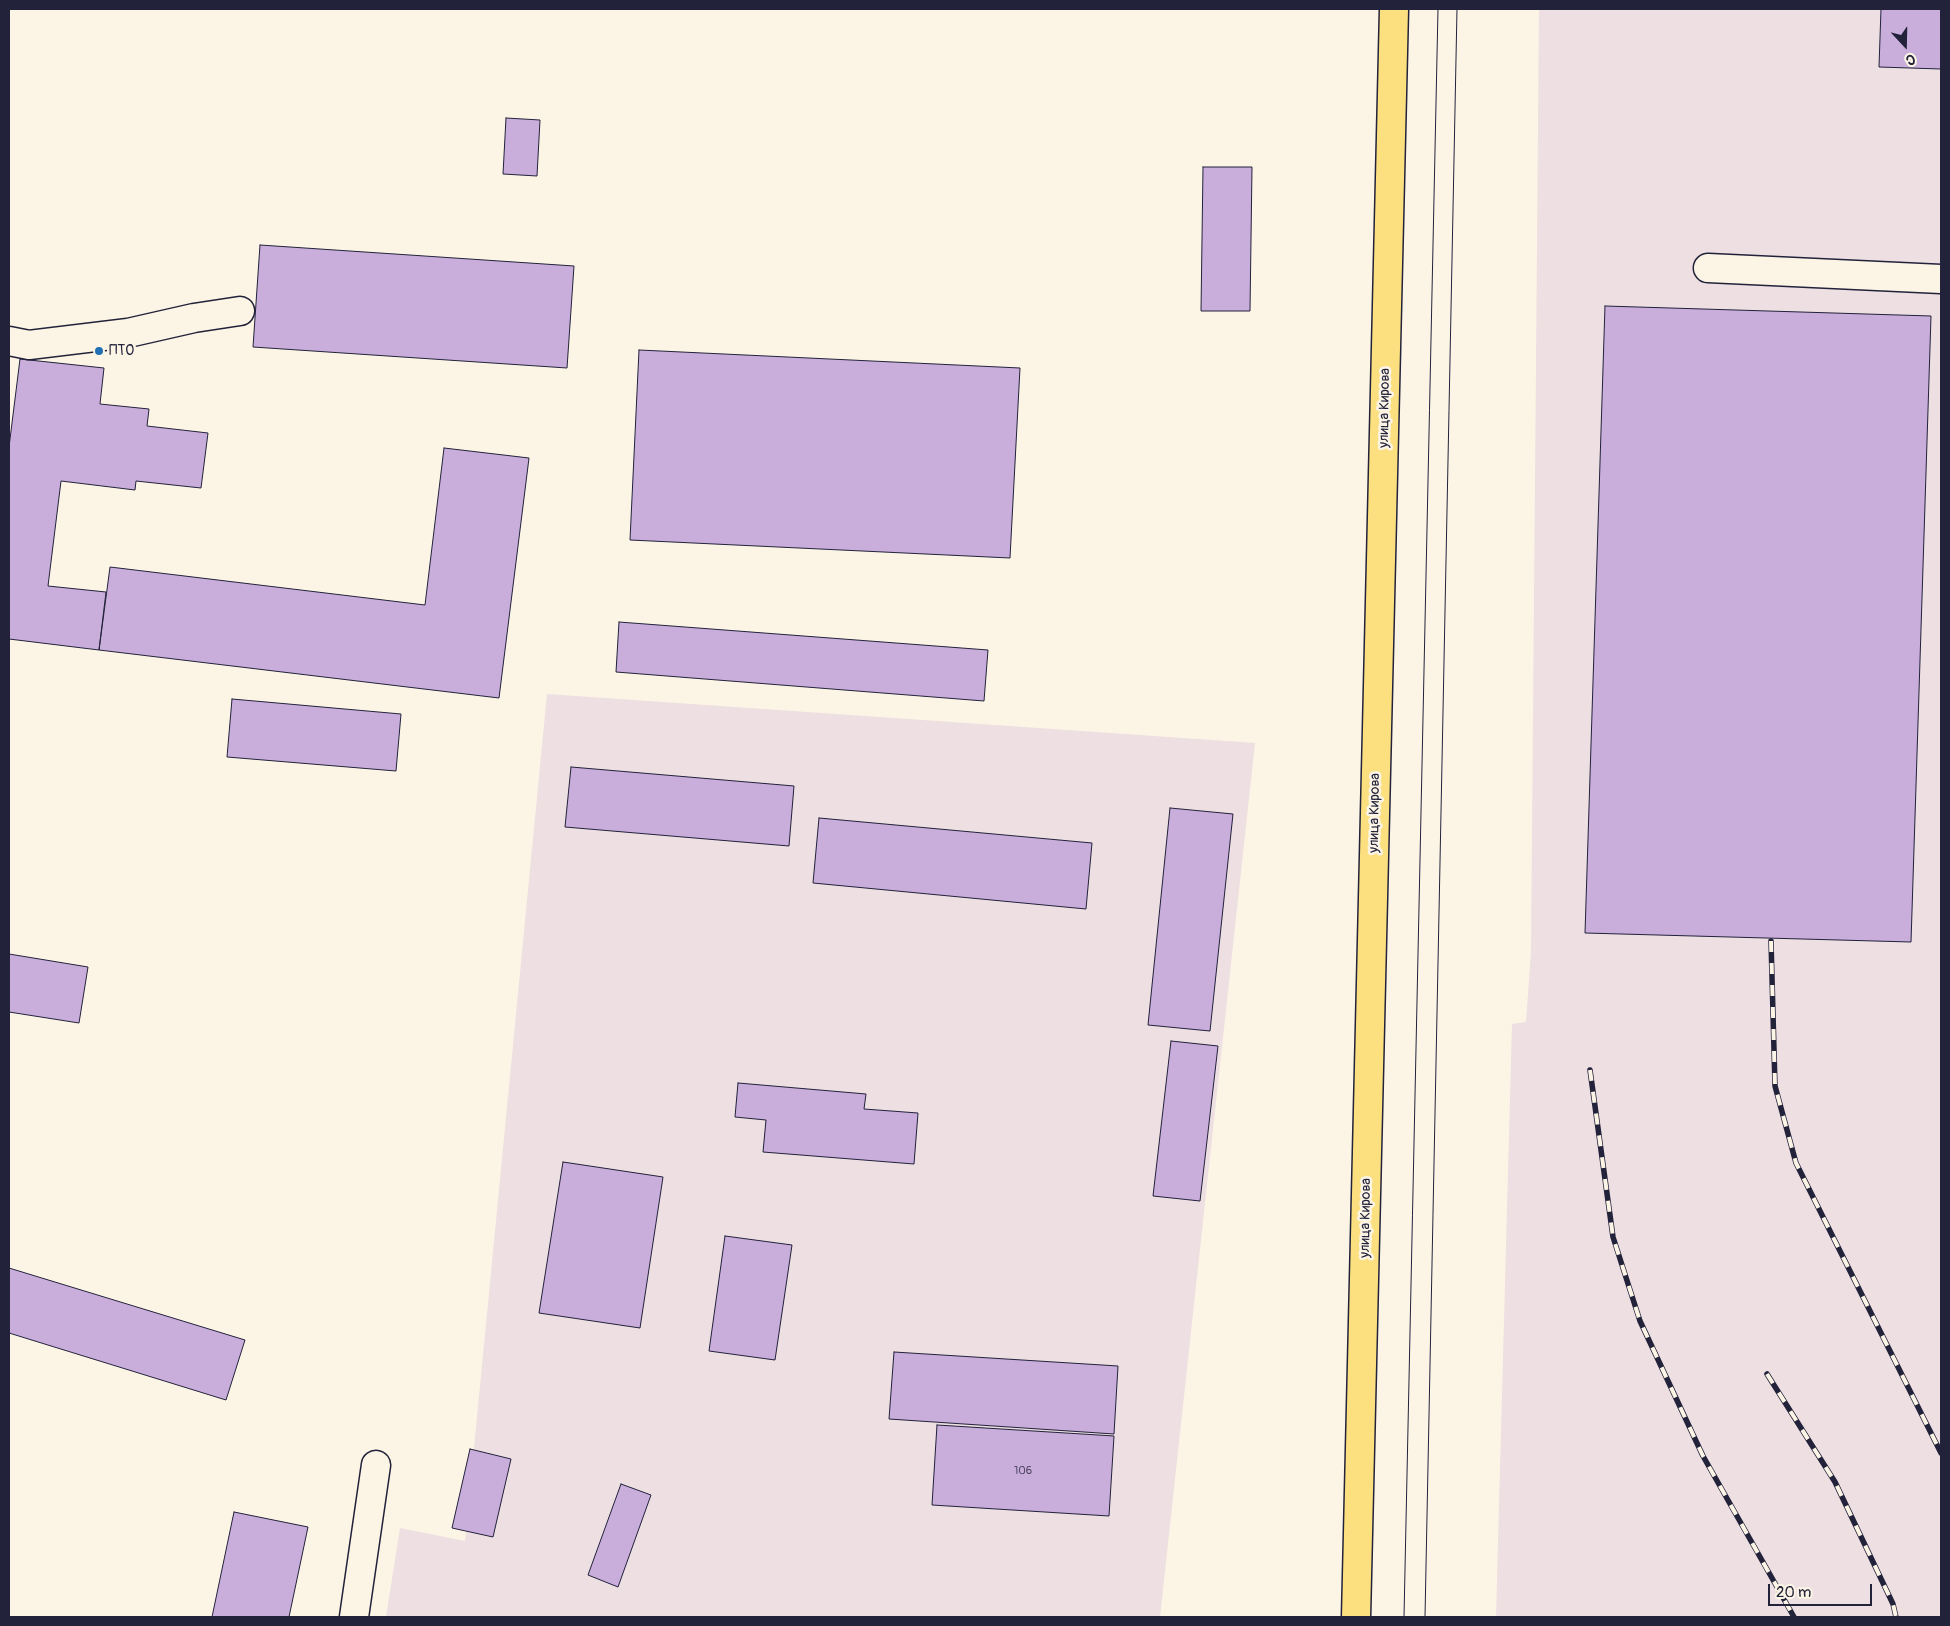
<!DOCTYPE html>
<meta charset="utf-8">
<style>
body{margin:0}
#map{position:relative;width:1950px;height:1626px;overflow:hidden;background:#fcf5e5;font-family:Pangolin,sans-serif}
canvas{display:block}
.frame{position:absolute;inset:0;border:10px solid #22223b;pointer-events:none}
.north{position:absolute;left:1880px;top:20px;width:50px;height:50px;-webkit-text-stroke:4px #fcf5e5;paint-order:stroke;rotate:159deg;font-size:14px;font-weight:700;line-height:20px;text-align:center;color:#22223b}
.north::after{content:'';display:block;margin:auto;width:18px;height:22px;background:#22223b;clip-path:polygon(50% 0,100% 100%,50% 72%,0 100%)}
.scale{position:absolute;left:1768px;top:1584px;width:104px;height:22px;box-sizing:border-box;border:2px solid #22223b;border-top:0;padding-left:6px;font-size:15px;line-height:18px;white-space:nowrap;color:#22223b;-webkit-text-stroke:4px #fcf5e5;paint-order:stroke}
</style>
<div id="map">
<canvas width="1950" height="1626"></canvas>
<div class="frame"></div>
<div class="north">С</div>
<div class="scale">20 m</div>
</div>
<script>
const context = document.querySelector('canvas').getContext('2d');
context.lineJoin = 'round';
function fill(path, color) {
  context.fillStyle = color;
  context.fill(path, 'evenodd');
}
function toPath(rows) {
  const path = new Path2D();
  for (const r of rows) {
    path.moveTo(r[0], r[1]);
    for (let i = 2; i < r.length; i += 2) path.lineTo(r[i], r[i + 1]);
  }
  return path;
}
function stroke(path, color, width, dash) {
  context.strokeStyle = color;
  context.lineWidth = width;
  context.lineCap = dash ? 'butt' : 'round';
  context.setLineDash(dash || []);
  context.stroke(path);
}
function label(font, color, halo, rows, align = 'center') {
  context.font = font + ' Pangolin,sans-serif';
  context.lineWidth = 5;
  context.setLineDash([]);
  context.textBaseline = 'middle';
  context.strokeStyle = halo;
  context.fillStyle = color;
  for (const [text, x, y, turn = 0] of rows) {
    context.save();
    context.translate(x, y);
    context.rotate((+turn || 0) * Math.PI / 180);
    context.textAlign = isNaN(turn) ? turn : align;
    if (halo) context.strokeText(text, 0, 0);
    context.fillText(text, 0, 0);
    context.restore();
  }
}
fill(toPath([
 [1539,9,1941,9,1941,1617,1496,1617,1512,1024,1526,1022,1531,952],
 [547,694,1255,743,1160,1617,386,1617,400,1528,465,1541]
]), '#eddfe2');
const building = toPath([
 [1881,9,1941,9,1941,69,1879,67,1881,9],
 [506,118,540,120,537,176,503,174,506,118],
 [1203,167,1252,167,1250,311,1201,311,1203,167],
 [260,245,574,266,567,368,253,347,260,245],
 [1605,306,1931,316,1911,942,1585,933,1605,306],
 [639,350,1020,368,1010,558,630,540,639,350],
 [20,359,104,368,100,404,149,409,147,426,208,433,201,488,136,481,135,490,61,481,48,586,106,592,99,650,9,639,9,447,20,359],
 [444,448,529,458,499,698,99,650,110,567,425,605,444,448],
 [619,622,988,650,984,701,616,672,619,622],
 [232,699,401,714,396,771,227,757,232,699],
 [571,767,794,786,789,846,565,827,571,767],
 [1170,808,1233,814,1210,1031,1148,1025,1170,808],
 [819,818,1092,843,1086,909,813,883,819,818],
 [9,954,88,967,79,1023,9,1012,9,954],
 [1171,1041,1218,1046,1200,1201,1153,1196,1171,1041],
 [738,1083,866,1094,864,1109,918,1113,914,1164,763,1152,766,1120,735,1117,738,1083],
 [563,1162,663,1177,640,1328,539,1313,563,1162],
 [725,1236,792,1245,775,1360,709,1351,725,1236],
 [9,1268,245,1340,226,1400,9,1333,9,1268],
 [894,1352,1118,1366,1114,1434,889,1419,894,1352],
 [937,1425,1114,1436,1109,1516,932,1505,937,1425],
 [470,1449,511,1459,493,1537,452,1528,470,1449],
 [621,1484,651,1495,618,1587,588,1575,621,1484],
 [234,1512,308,1527,289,1617,212,1617,234,1512]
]);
fill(building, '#c9addb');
stroke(building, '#22223b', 1);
const minor = toPath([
 [1708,268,1941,279],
 [9,341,29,345,128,333,194,318,240,311],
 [354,1617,376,1465]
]);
const major = toPath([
 [1356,1617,1394,9]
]);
stroke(minor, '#22223b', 31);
stroke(major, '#22223b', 31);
stroke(minor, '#fcf5e5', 28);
stroke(major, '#fce080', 28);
stroke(toPath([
 [1404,1617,1438,9],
 [1425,1617,1457,9]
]), '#22223b', 1);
const rail = toPath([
 [1771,941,1775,1086,1796,1163,1941,1453],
 [1590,1070,1613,1237,1640,1321,1703,1456,1794,1617],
 [1767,1374,1835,1482,1893,1604,1896,1617]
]);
stroke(rail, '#22223b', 5.5);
stroke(rail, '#fcf5e5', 4, [11]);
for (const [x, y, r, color] of [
 [99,351,5,"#1f6fb2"]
]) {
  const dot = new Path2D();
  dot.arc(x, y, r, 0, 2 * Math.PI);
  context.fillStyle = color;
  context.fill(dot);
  stroke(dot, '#fcf5e5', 2);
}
label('11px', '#4c4563', null, [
 ["106",1023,1471]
]);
label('14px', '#22223b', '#fcf5e5', [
 ["ПТО",109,351]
], 'left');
label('14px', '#22223b', '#fcf5e5', [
 ["улица Кирова",1385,408,-89],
 ["улица Кирова",1375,813,-89],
 ["улица Кирова",1366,1218,-89]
]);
</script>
